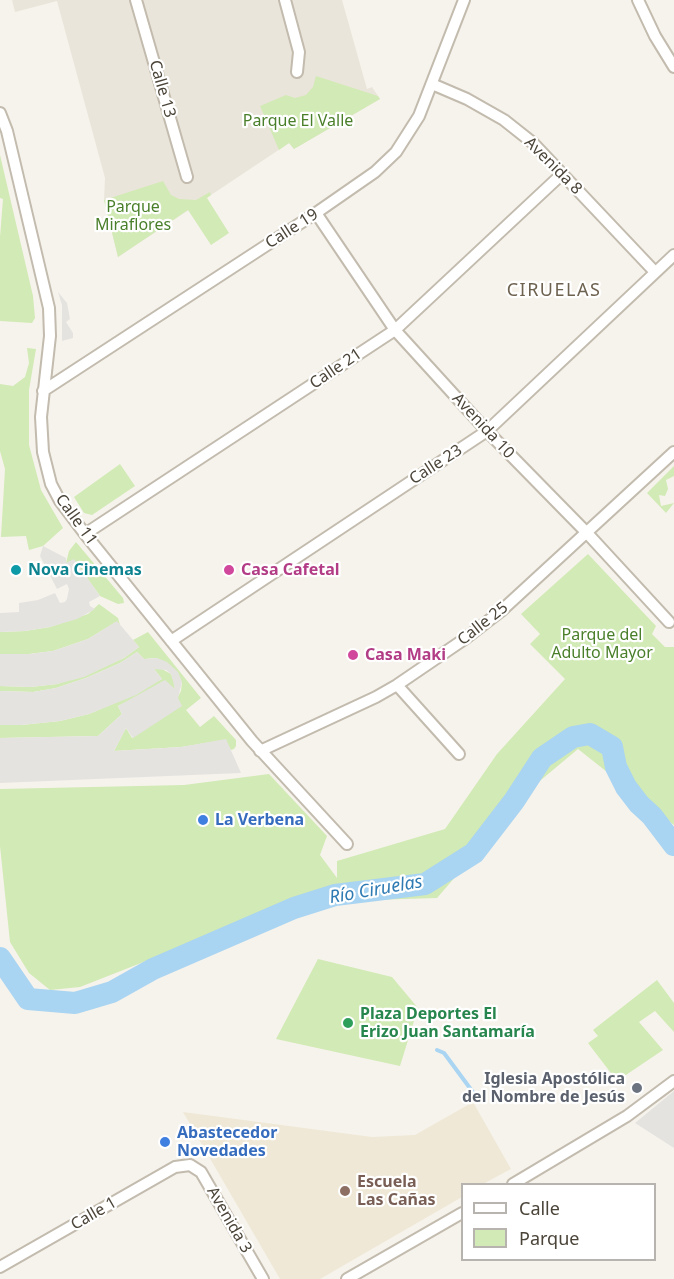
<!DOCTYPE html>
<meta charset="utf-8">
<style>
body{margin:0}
#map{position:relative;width:674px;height:1279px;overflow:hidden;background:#f6f3ec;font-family:"Noto Sans",sans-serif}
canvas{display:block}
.legend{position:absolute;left:461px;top:1183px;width:195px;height:78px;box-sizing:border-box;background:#fff;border:2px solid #b7b4b0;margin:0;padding:8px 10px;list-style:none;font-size:18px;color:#4b4439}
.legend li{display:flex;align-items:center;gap:12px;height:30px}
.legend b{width:30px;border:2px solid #b7b4b0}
</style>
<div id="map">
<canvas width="674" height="1279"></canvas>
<ul class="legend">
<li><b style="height:8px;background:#fff"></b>Calle</li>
<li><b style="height:16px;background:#d2eab5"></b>Parque</li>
</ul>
</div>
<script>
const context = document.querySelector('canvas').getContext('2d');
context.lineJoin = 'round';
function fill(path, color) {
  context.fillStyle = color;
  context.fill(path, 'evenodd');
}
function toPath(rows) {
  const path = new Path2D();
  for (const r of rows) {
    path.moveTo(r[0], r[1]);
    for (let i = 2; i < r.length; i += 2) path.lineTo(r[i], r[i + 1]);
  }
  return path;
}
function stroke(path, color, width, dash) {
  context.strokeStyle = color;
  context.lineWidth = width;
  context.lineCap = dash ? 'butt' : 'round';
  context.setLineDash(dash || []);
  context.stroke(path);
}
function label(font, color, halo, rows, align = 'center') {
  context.font = font + ' "Noto Sans",sans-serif';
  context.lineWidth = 4.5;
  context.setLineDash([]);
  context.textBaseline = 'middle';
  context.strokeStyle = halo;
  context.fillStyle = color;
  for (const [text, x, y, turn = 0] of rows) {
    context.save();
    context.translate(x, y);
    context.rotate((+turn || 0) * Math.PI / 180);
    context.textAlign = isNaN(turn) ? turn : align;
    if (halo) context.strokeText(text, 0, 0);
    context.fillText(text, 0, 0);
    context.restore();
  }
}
fill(toPath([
 [12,0,342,0,367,89,372,87,380,99,294,149,289,143,118,257,104,200,105,178,57,1,15,12]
]), '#eae5da');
fill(toPath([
 [473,1102,511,1169,483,1184,462,1184,462,1197,320,1279,280,1279,183,1112,372,1137,415,1135]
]), '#efe8d6');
fill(toPath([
 [316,76,378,96,380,99,294,149,289,143,279,150,260,106,286,95,295,98,306,95,313,87],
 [0,155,33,296,35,318,32,323,0,321,0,237,3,199,0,198],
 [163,181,171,195,179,199,196,200,210,192,211,195,207,198,229,233,211,245,188,210,118,257,104,200],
 [27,348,36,349,29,390,29,445,41,490,63,528,43,546,29,550,26,536,1,537,5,469,0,451,0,384,13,386,25,377,29,363],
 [120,464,135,486,92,515,84,513,74,497],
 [674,466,674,476,666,480,668,489,665,496,659,495,661,506,674,503,666,513,647,493],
 [76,542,123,598,124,603,118,604,100,596,74,560,66,563,69,551],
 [588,554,656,626,652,634,665,647,674,647,674,825,578,749,535,785,437,898,338,901,337,886,80,987,50,990,29,973,10,942,0,846,0,789,184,785,269,774,327,836,320,855,337,878,337,861,445,829,497,754,565,679,530,644,540,634,521,614],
 [99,604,118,618,120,625,116,622,88,639,53,651,29,654,0,654,0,632,25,631,50,627,88,614],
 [148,632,201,698,186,710,200,727,214,716,236,740,236,746,234,749,231,750,225,740,181,747,114,751,126,728,132,738,177,698,181,691,182,682,157,658,144,659,137,652,120,663,86,678,56,688,33,692,0,691,0,686,31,687,57,684,106,666,124,658,139,647,133,640],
 [160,668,171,674,174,681,175,690,130,700,118,706,122,714,98,736,0,738,0,725,21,725,60,721,89,714,110,705,162,679,154,669],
 [318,959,392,977,418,1008,400,1066,276,1039],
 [657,980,674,1003,674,1032,655,1011,639,1022,663,1050,617,1081,588,1043,598,1036,593,1030]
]), '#d2eab5');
fill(toPath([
 [58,292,67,303,70,319,66,322,73,333,73,338,62,341,62,305],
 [43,546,66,558,66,563,74,559,100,596,89,602,90,606,95,609,77,619,50,627,25,631,0,632,0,613,19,612,19,603,38,600,55,593,60,603,65,602,67,599,69,589,67,584,57,589,40,556],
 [117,621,139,647,124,658,84,677,57,684,31,687,0,686,0,654,29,654,53,651,88,639],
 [137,652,144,659,157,658,167,662,178,672,182,682,178,698,182,706,133,738,126,728,114,751,181,747,226,739,241,773,0,783,0,738,98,736,122,714,118,706,165,680,175,689,171,674,166,670,154,669,162,679,136,695,89,714,60,721,21,725,0,725,0,691,33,692,56,688,86,678,120,663],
 [674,1091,674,1148,635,1123]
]), '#e5e3e0');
stroke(toPath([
 [437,1050,444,1053,478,1099]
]), '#a9d4f2', 4);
stroke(toPath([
 [0,958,28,999,75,1003,112,992,153,969,294,908,335,895,425,884,474,853,514,801,542,758,573,737,590,734,612,747,616,767,626,787,639,804,652,816,674,845]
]), '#a9d4f2', 22);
const minor = toPath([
 [136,0,187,177],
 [285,0,299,52,297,72],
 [638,0,655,36,674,67],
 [432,84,467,99,504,120,533,143,655,272],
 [0,113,7,131,49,308,50,336,41,417,43,452,51,484,60,501,85,534,252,741,347,844],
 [316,213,395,330,487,431,587,533,669,622],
 [43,391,316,213,375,172,396,152,419,116,464,0],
 [85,534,395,330,562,174],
 [171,641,487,431,674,255],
 [397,685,459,754],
 [260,751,376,697,397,685,466,638,501,611,674,452],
 [513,1184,627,1116,674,1081],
 [0,1267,175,1167,190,1165,201,1172,263,1279],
 [347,1279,462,1213]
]);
stroke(minor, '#c2bbae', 14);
stroke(minor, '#fff', 10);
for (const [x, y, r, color] of [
 [16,570,6,"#0f9aa8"],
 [229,570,6,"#d1479c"],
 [353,655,6,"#d1479c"],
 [203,820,6,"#3f7fe0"],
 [348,1023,6,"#2e9e5b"],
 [637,1088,6,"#6b7280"],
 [165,1142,6,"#3f7fe0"],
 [345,1191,6,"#8d6e63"]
]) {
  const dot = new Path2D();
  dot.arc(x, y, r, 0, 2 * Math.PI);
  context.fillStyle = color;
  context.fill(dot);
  stroke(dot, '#fff', 2);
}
label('16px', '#4b4439', '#fff', [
 ["Calle 13",162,89,74],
 ["Avenida 8",553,166,45],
 ["Calle 19",292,229,-33],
 ["Calle 21",336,369,-34],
 ["Avenida 10",483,426,47],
 ["Calle 23",436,465,-33],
 ["Calle 11",76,520,54],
 ["Calle 25",483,624,-38],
 ["Calle 1",94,1214,-30],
 ["Avenida 3",229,1220,60]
]);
label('16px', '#4a7f2a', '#fff', [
 ["Parque El Valle",298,121],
 ["Parque",133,207],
 ["Miraflores",133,225],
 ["Parque del",602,635],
 ["Adulto Mayor",602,653]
]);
label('bold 16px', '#0d838f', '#fff', [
 ["Nova Cinemas",28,570]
], 'left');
label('bold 16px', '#b23c85', '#fff', [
 ["Casa Cafetal",241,570],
 ["Casa Maki",365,655]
], 'left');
label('bold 16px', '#366cbe', '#fff', [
 ["La Verbena",215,820],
 ["Abastecedor",177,1133],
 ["Novedades",177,1151]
], 'left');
label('bold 16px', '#27864d', '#fff', [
 ["Plaza Deportes El",360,1014],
 ["Erizo Juan Santamaría",360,1032]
], 'left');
label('bold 16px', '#5b616d', '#fff', [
 ["Iglesia Apostólica",625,1079],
 ["del Nombre de Jesús",625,1097]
], 'right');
label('bold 16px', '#785e54', '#fff', [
 ["Escuela",357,1182],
 ["Las Cañas",357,1200]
], 'left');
context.letterSpacing = '1.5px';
label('18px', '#6e6250', '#fff', [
 ["CIRUELAS",554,291]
]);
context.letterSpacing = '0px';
label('italic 18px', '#2e7ab2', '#fff', [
 ["Río Ciruelas",376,890,-10]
]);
</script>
